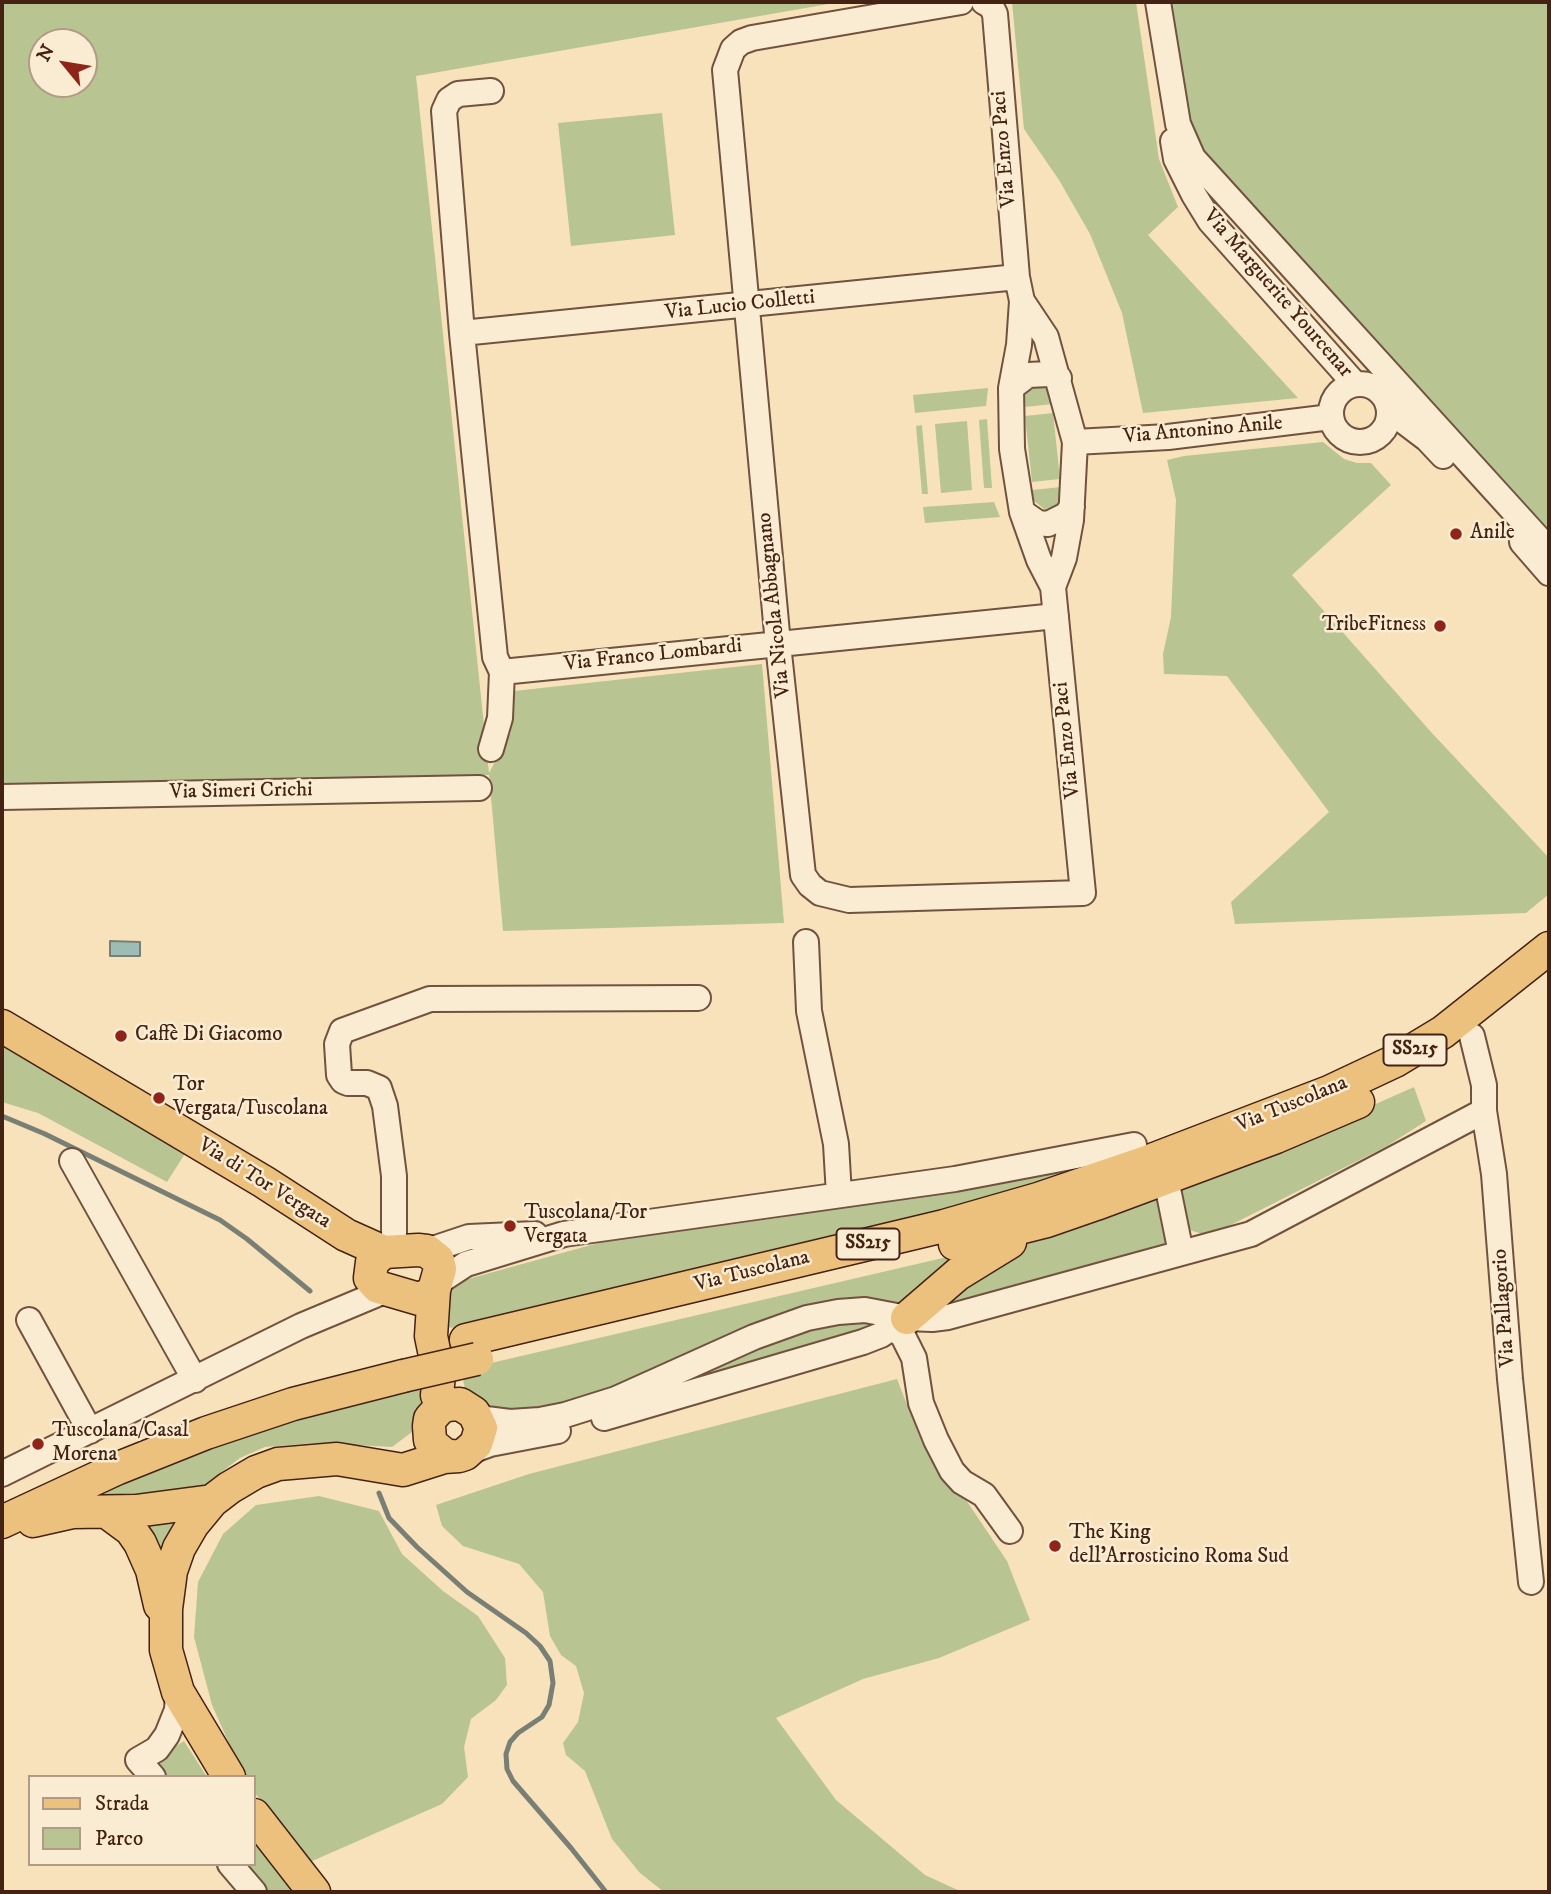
<!DOCTYPE html>
<meta charset="utf-8">
<style>
body{margin:0}
#map{position:relative;width:1551px;height:1894px;overflow:hidden;background:#f8e2bc;font-family:"IM FELL DW Pica",serif}
canvas{display:block}
.frame{position:absolute;inset:0;border:4px solid #442214;pointer-events:none}
.legend{position:absolute;left:28px;top:1775px;width:228px;height:91px;box-sizing:border-box;background:#faecd3;border:2px solid #b19b87;margin:0;padding:9px 12px;list-style:none;font-size:21px;color:#442214}
.legend li{display:flex;align-items:center;gap:14px;height:35px}
.legend b{width:35px;border:2px solid #b19b87}
.north{position:absolute;left:28px;top:28px;width:70px;height:70px;box-sizing:border-box;background:#faecd3;border:2px solid #b19b87;border-radius:50%;rotate:300deg;font-size:19px;font-weight:700;line-height:28px;text-align:center;color:#442214}
.north::after{content:'';display:block;margin:auto;width:24px;height:32px;background:#8f2418;clip-path:polygon(50% 0,100% 100%,50% 72%,0 100%)}
</style>
<div id="map">
<canvas width="1551" height="1894"></canvas>
<div class="frame"></div>
<ul class="legend">
<li><b style="height:9px;background:#ecc17e"></b>Strada</li>
<li><b style="height:19px;background:#b9c493"></b>Parco</li>
</ul>
<div class="north">N</div>
</div>
<script>
const context = document.querySelector('canvas').getContext('2d');
context.lineJoin = 'round';
function fill(path, color) {
  context.fillStyle = color;
  context.fill(path, 'evenodd');
}
function toPath(rows) {
  const path = new Path2D();
  for (const r of rows) {
    if (r.length === 3) {
      path.moveTo(r[0] + r[2], r[1]);
      path.arc(r[0], r[1], r[2], 0, 2 * Math.PI);
      continue;
    }
    path.moveTo(r[0], r[1]);
    for (let i = 2; i < r.length; i += 2) path.lineTo(r[i], r[i + 1]);
  }
  return path;
}
function stroke(path, color, width, dash) {
  context.strokeStyle = color;
  context.lineWidth = width;
  context.lineCap = dash ? 'butt' : 'round';
  context.setLineDash(dash || []);
  context.stroke(path);
}
function label(font, color, halo, rows, align = 'center') {
  context.font = font + ' "IM FELL DW Pica",serif';
  context.lineWidth = 5;
  context.setLineDash([]);
  context.textBaseline = 'middle';
  context.strokeStyle = halo;
  context.fillStyle = color;
  for (const [text, x, y, turn = 0] of rows) {
    context.save();
    context.translate(x, y);
    context.rotate((+turn || 0) * Math.PI / 180);
    context.textAlign = isNaN(turn) ? turn : align;
    if (halo) context.strokeText(text, 0, 0);
    context.fillText(text, 0, 0);
    context.restore();
  }
}
fill(toPath([
 [2,2,840,2,416,76,489,773,511,732,514,691,762,664,784,923,503,931,489,775,2,784],
 [42,42,84,42,84,84,42,84],
 [1012,2,1136,2,1159,159,1178,207,1148,235,1298,398,1143,413,1122,313,1090,234,1059,180,1024,129],
 [1169,2,1549,2,1549,554,1192,150],
 [662,113,675,235,571,246,558,123],
 [1041,385,1049,390,1053,404,1024,407,1024,397,1028,389],
 [988,388,986,406,915,413,913,395],
 [1053,413,1060,479,1032,482,1025,416],
 [987,419,992,488,984,488,979,420],
 [967,421,972,490,941,493,935,424],
 [922,425,928,494,922,494,916,426],
 [1323,442,1344,459,1357,463,1371,463,1391,485,1292,575,1431,732,1549,858,1549,894,1526,913,1235,924,1231,902,1329,812,1227,676,1164,674,1163,654,1171,617,1176,500,1167,460,1184,456],
 [1061,487,1060,501,1053,508,1044,509,1033,500,1032,490],
 [994,502,1000,517,925,523,923,507],
 [2,1040,186,1152,167,1182,38,1113,2,1102],
 [1414,1087,1426,1121,1387,1146,1209,1236,1186,1229,1180,1192,1189,1187],
 [1084,1167,973,1209,457,1328,443,1327,444,1297,457,1282,602,1242,777,1218],
 [1160,1196,1170,1243,941,1308,984,1266,1035,1238],
 [947,1257,950,1262,911,1298,896,1305,871,1302,567,1410,502,1412,480,1405,465,1389,461,1370],
 [838,1319,881,1324,634,1405,756,1343],
 [427,1379,425,1407,412,1432,392,1447,318,1443,265,1447,240,1458,202,1487,179,1497,68,1503,145,1466],
 [897,1379,922,1443,964,1497,1007,1561,1030,1620,939,1658,863,1679,776,1718,836,1800,925,1875,962,1892,664,1892,640,1873,612,1839,585,1771,566,1755,563,1743,578,1722,584,1693,576,1666,561,1655,550,1636,543,1592,519,1564,463,1546,442,1526,436,1505,529,1474],
 [319,1496,379,1511,402,1554,443,1591,478,1616,505,1658,507,1685,496,1700,471,1719,464,1747,468,1777,442,1804,310,1862,254,1792,254,1777,244,1777,212,1705,194,1637,198,1582,223,1534,256,1505],
 [138,1519,177,1519,157,1563],
 [184,1741,207,1777,166,1777,153,1761],
 [254,1843,296,1892,262,1892,239,1864,254,1864]
]), '#b9c493');
const water = toPath([
 [110,941,140,942,140,956,110,956,110,941]
]);
fill(water, '#9dbdb4');
stroke(water, '#797f74', 2);
stroke(toPath([
 [2,1116,45,1134,220,1220,247,1239,310,1291],
 [379,1493,389,1518,417,1547,467,1592,526,1633,540,1646,550,1661,553,1683,549,1705,542,1717,518,1733,510,1742,506,1754,507,1769,513,1781,571,1848,606,1892]
]), '#797f74', 5);
const minor = toPath([
 [961,2,752,38,741,42,733,49,725,70,778,644,803,875,810,885,820,893,849,900,1083,893,1053,587],
 [984,2,991,6,995,14,1017,277,1022,301,1019,345,1011,388,1012,449,1022,512,1039,560,1053,587,1064,558,1071,520,1075,442,1046,337,1022,301],
 [1158,2,1178,124,1193,158,1549,550],
 [1173,141,1176,159,1194,195,1210,221,1355,384],
 [462,333,1017,277],
 [1360,413,29],
 [1011,388,1028,375,1049,374,1059,378],
 [1390,411,1427,439,1443,456],
 [1075,442,1168,437,1331,417],
 [1022,512,1038,523,1048,524,1066,515,1072,507],
 [1522,542,1549,573],
 [502,672,1056,616],
 [491,749,500,718,502,672,495,657,462,333,444,111,449,100,458,94,491,91],
 [2,797,479,788],
 [806,942,809,1011,836,1144,839,1195],
 [1472,1036,1484,1085,1484,1111,1494,1174,1510,1379,1531,1582],
 [72,1161,195,1380],
 [1166,1179,1181,1253],
 [394,1251,394,1176,385,1106,379,1088,367,1083,348,1083,343,1081,339,1075,337,1044,342,1031,430,999,698,998],
 [427,1251,469,1237,535,1234],
 [437,1283,466,1264,564,1234,955,1179,1134,1145],
 [29,1320,90,1431],
 [894,1328,903,1336,914,1358,921,1403,936,1440,952,1471,962,1482,984,1495,1010,1531],
 [474,1413,486,1419,510,1422,540,1420,565,1415,616,1399,754,1337,807,1318,838,1312,865,1310,907,1318,932,1319,948,1317,1251,1234,1484,1111],
 [604,1418,863,1342,881,1335,907,1318],
 [471,1451,490,1444,558,1431],
 [2,1474,301,1326,387,1290],
 [153,1777,138,1760,157,1749,167,1735,177,1710,178,1692],
 [230,1864,254,1892]
]);
const major = toPath([
 [2,1026,264,1182,346,1235,384,1252],
 [955,1244,1047,1221,1096,1204,1276,1137,1358,1102],
 [434,1290,430,1294,419,1299,378,1287,370,1278,372,1262,384,1252,418,1250,427,1251,438,1260,440,1269,434,1290,431,1336,439,1375,437,1395],
 [907,1318,958,1274,1010,1242],
 [466,1340,944,1226,1038,1199,1144,1163,1329,1092,1395,1061,1443,1032,1549,948],
 [108,1513,131,1530,140,1543,152,1570,160,1605],
 [33,1521,73,1512,136,1511,212,1501],
 [2,1522,116,1469,206,1433,293,1404,403,1376],
 [229,1777,178,1692,166,1650,166,1609,171,1571,179,1548,193,1524,212,1501,229,1488,256,1472,278,1464,337,1459,403,1470,444,1457,459,1456,465,1454,476,1444,481,1428,474,1413,460,1404,446,1405,439,1409,430,1419,429,1426,430,1440,434,1446,445,1455,452,1456],
 [254,1815,314,1892]
]);
stroke(minor, '#71523e', 28);
stroke(major, '#442214', 35);
stroke(minor, '#faecd3', 24);
stroke(major, '#ecc17e', 32);
const majorBridge = toPath([
 [403,1376,477,1359]
]);
stroke(majorBridge, '#442214', 35, []);
stroke(majorBridge, '#ecc17e', 32);
for (const [x, y, r, color] of [
 [1456,534,7,"#8f2418"],
 [1440,626,7,"#8f2418"],
 [121,1036,7,"#8f2418"],
 [159,1098,7,"#8f2418"],
 [510,1226,7,"#8f2418"],
 [38,1444,7,"#8f2418"],
 [1055,1546,7,"#8f2418"]
]) {
  const dot = new Path2D();
  dot.arc(x, y, r, 0, 2 * Math.PI);
  context.fillStyle = color;
  context.fill(dot);
  stroke(dot, '#faecd3', 2.5);
}
for (const [x, y, w] of [
 [1415,1050,63],
 [868,1244,63]
]) {
  const box = new Path2D();
  box.roundRect(x - w / 2, y - 15.5, w, 31, 5);
  context.fillStyle = '#faecd3';
  context.fill(box);
  stroke(box, '#442214', 2);
}
label('bold 19px', '#442214', null, [
 ["SS215",1415,1050],
 ["SS215",868,1244]
]);
label('21px', '#442214', '#faecd3', [
 ["Via Enzo Paci",1005,149,-95],
 ["Via Marguerite Yourcenar",1277,294,49],
 ["Via Lucio Colletti",740,306,-6],
 ["Via Antonino Anile",1203,431,-5],
 ["Via Nicola Abbagnano",775,605,-96],
 ["Via Franco Lombardi",653,656,-6],
 ["Via Enzo Paci",1068,740,-96],
 ["Via Simeri Crichi",241,792,-1],
 ["Via Tuscolana",1292,1105,-22],
 ["Via di Tor Vergata",264,1184,32],
 ["Via Tuscolana",752,1272,-14],
 ["Via Pallagorio",1505,1308,-94]
]);
label('21px', '#442214', '#faecd3', [
 ["Anile",1470,534],
 ["TribeFitness",1426,626,"right"],
 ["Caffè Di Giacomo",135,1036],
 ["Tor",173,1086],
 ["Vergata/Tuscolana",173,1110],
 ["Tuscolana/Tor",524,1214],
 ["Vergata",524,1238],
 ["Tuscolana/Casal",52,1432],
 ["Morena",52,1456],
 ["The King",1069,1534],
 ["dell'Arrosticino Roma Sud",1069,1558]
], 'left');
</script>
